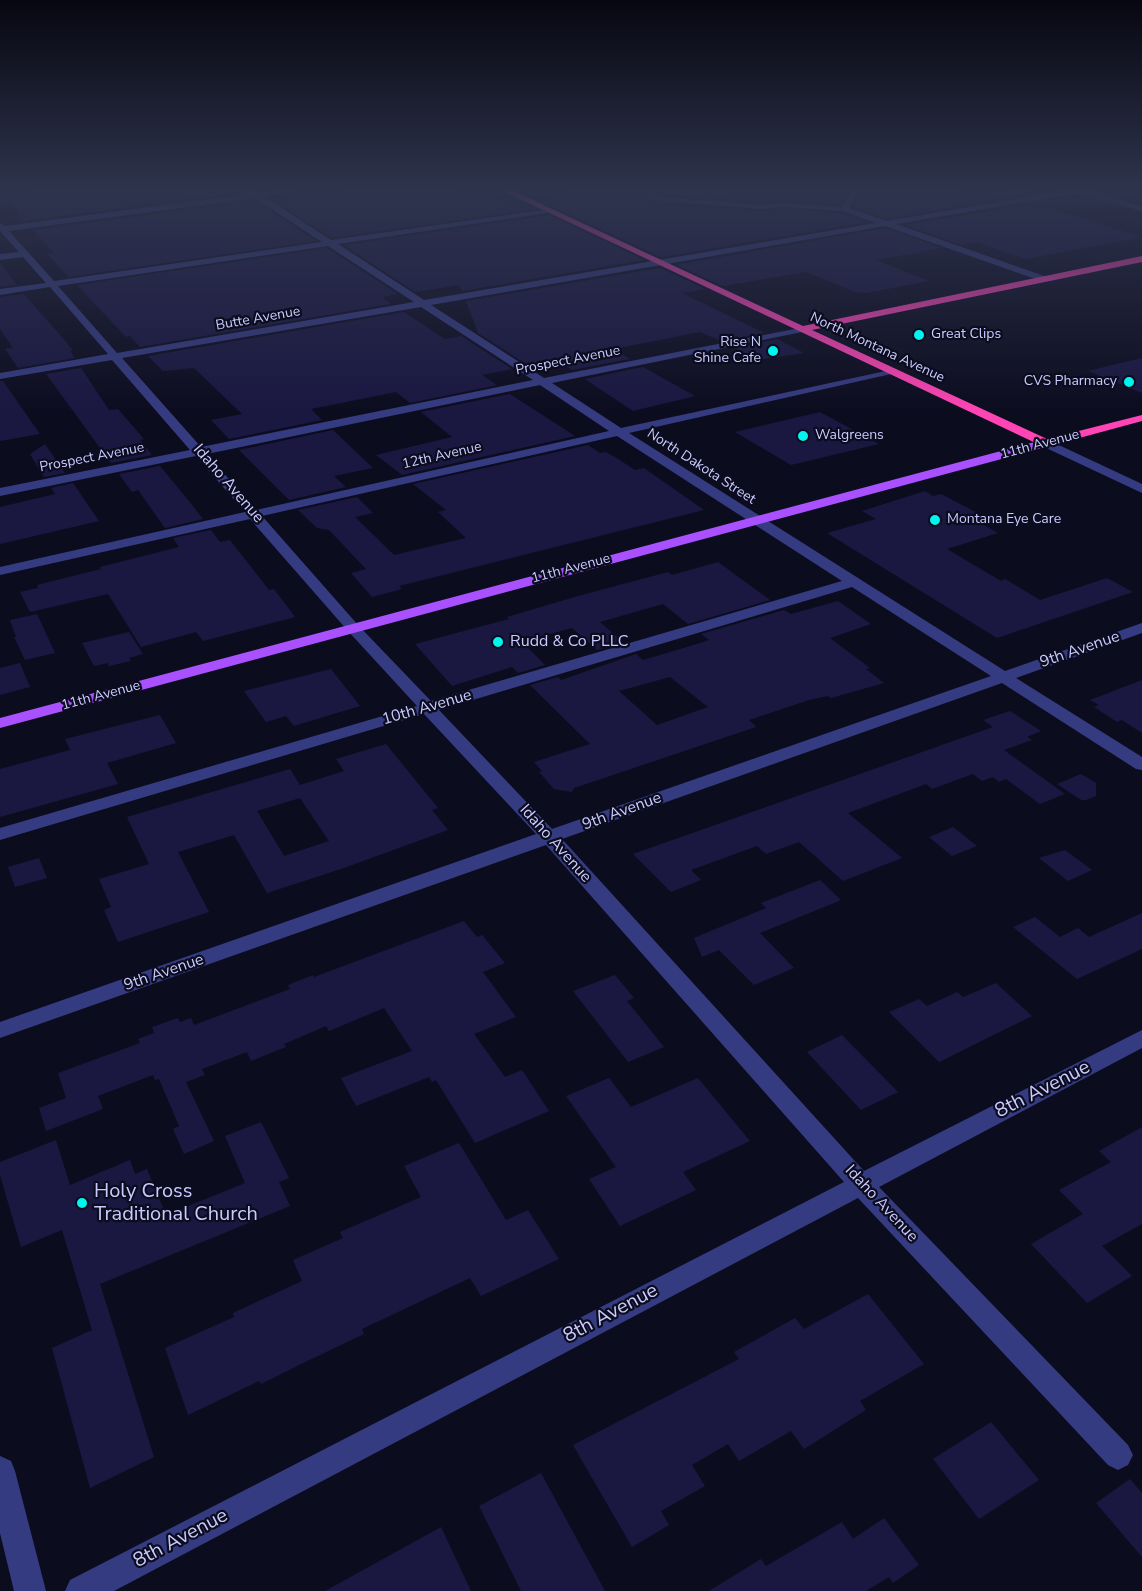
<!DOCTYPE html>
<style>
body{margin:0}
canvas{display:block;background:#0c0c1f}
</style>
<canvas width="1142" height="1591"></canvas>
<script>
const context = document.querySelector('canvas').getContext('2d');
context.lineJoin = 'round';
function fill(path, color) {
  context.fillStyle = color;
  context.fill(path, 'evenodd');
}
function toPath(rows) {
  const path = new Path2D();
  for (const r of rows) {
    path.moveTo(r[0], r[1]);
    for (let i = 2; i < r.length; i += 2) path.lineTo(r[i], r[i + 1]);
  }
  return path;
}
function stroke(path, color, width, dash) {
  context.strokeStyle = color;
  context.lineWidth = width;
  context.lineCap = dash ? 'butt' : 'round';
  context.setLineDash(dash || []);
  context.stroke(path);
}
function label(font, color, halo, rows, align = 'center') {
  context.font = font + ' "Nunito Sans",sans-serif';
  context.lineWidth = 4.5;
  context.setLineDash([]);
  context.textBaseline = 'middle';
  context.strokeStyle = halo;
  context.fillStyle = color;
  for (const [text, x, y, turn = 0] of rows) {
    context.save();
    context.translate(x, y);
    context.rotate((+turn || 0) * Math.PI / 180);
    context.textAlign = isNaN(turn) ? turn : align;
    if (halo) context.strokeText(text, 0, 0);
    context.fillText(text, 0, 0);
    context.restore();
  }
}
fill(toPath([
 [47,189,242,189,244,192,24,221,17,215,20,214,1,195],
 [362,189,451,189,471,199,493,197,512,205,525,204,536,209,332,238,274,201],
 [571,189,649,189,644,199,646,202,761,211,785,209,843,213,867,222,661,257,541,201,561,198],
 [661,189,850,189,841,205,785,201,761,203,658,194],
 [862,189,953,189,964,191,963,197,1031,189,1031,194,887,219,852,207],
 [244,202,244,204,258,203,316,241,69,277,47,254,54,253,33,230],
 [1030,204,1030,209,1045,207,1142,237,1026,259,977,242,962,245,905,225],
 [549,215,644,260,462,291,459,285,415,292,344,245],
 [885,228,942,248,876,260,929,281,866,293,855,292,806,272,723,286,676,265],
 [327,248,398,294,382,297,391,304,140,347,130,336,126,337,77,285],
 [0,263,17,285,0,287],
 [660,268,705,289,682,293,764,333,721,341,700,332,614,349,630,359,572,370,558,361,529,366,478,333,466,301],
 [24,294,73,350,70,351,75,358,18,368,5,349,13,348,0,329,0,297],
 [404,312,445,339,461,336,512,369,482,375,497,385,410,403,396,392,311,409,322,420,229,439,211,420,242,414,194,368,163,371,148,356],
 [777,339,804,353,758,360,735,348],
 [1142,358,1142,393,1088,371],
 [643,367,695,396,633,411,585,379],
 [81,368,109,410,118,409,144,439,140,440,152,455,111,463,46,374],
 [0,381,3,381,40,434,0,441],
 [510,394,575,436,402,475,376,455,452,437,421,412],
 [820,412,879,444,791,465,735,432],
 [333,430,373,468,334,476,346,487,289,500,239,450],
 [45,444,65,473,44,477,30,454],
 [588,445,600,453,606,452,615,457,635,470,644,468,704,510,399,586,402,589,372,597,351,573,366,569,329,530,317,528,298,510,357,497,373,513,355,517,394,555,466,538,438,512,446,510,413,484],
 [160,466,189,501,203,519,165,528,138,490,132,492,119,474],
 [73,483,99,521,0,544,0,507,55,494,51,488],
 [925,491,933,496,941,494,993,521,982,524,998,533,947,549,1001,581,1005,579,1040,600,1107,578,1133,592,997,638,827,533,876,519,862,511],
 [211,530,220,542,230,540,269,590,274,589,295,617,203,641,196,632,141,647,108,594,30,612,20,592,38,588,37,585,101,569,100,567,179,547,173,538],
 [718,562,770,600,688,624,663,604,600,622,623,642,597,650,572,628,522,642,545,665,518,673,512,667,452,686,415,644,509,619,507,617,578,596,668,572,672,575],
 [838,601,871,624,830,638,870,668,866,669,884,683,831,698,828,696,809,700,749,720,756,727,574,788,572,792,554,789,539,772,542,771,534,762,590,744,530,685,558,677,561,680,636,654,643,660,697,644,709,640,701,634,784,610,791,614],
 [670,677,708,707,657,725,619,691],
 [37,614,55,653,25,660,14,637,16,637,10,620],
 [129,632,143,654,129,658,131,661,109,666,108,663,94,666,82,643],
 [20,663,30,687,0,695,0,668],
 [331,669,360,706,294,726,286,716,266,722,244,691],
 [1142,680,1142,733,1122,720,1117,722,1094,707,1099,705,1090,700],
 [1010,711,1041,731,1027,737,1032,740,1004,750,1065,794,1040,804,1006,779,999,782,993,777,982,781,973,774,932,789,926,784,848,813,902,858,843,881,799,842,766,854,757,846,691,870,701,880,671,892,633,854,993,727,983,720],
 [160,715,176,743,107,763,118,784,0,817,0,769,70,750,65,739],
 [386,744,438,808,432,810,448,830,344,868,267,893,234,835,178,852,209,912,118,942,104,910,111,907,99,879,149,864,127,817,290,769,300,785,344,771,336,759],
 [300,798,329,841,284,856,257,811],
 [1081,774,1096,783,1096,796,1086,800,1081,800,1057,784],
 [953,827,977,846,952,856,929,837],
 [1065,850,1092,870,1068,881,1039,858],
 [39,858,47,878,15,887,8,867],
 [820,880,840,899,839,901,760,933,794,968,754,985,719,950,702,957,694,938,766,908,761,903],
 [1142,913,1142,949,1077,979,1013,927,1035,917,1060,937,1078,928,1089,937],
 [464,921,477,937,482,935,505,963,483,972,516,1017,474,1034,505,1077,522,1070,549,1111,475,1143,436,1080,432,1082,429,1077,356,1106,341,1078,412,1051,384,1008,329,1031,326,1026,284,1044,286,1047,251,1061,247,1052,202,1069,205,1075,186,1082,214,1141,184,1154,173,1129,179,1126,159,1079,155,1080,153,1075,98,1096,103,1109,46,1131,39,1108,66,1098,58,1073,140,1043,138,1039,154,1033,152,1027,178,1018,180,1022,191,1018,194,1025,290,989,288,985,313,975,314,977],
 [615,975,634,998,627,1001,664,1047,628,1062,573,991],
 [996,983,1032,1016,939,1062,889,1012,919,999,927,1006,957,992,963,997],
 [842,1035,898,1092,861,1110,807,1052],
 [609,1078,631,1107,698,1078,750,1141,683,1172,696,1190,620,1226,589,1179,616,1167,566,1096],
 [261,1122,289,1178,279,1182,290,1206,100,1284,154,1457,90,1488,52,1348,92,1330,62,1230,21,1247,0,1175,0,1162,56,1140,70,1185,130,1160,135,1174,147,1169,166,1215,245,1183,225,1136],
 [1142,1127,1142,1224,1102,1246,1132,1276,1087,1303,1031,1244,1083,1214,1059,1190,1111,1162,1099,1151],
 [459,1143,506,1220,528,1210,559,1259,481,1296,470,1278,362,1329,364,1334,299,1365,261,1384,259,1381,188,1415,165,1348,234,1317,233,1313,302,1281,293,1260,343,1238,340,1232,421,1197,404,1166],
 [868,1294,924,1364,860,1401,866,1410,804,1449,791,1431,739,1461,728,1444,692,1465,705,1486,661,1511,669,1525,632,1547,573,1445,739,1359,734,1352,795,1318,804,1329],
 [991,1422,1039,1480,979,1519,933,1459],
 [541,1473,605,1591,521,1591,479,1506],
 [1130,1479,1142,1493,1142,1557,1096,1503],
 [884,1518,919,1565,893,1583,889,1577,866,1591,709,1591,761,1559,766,1566,842,1522,853,1539],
 [441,1527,471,1591,325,1591]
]), '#1a1741');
fill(toPath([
 [244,189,253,189,258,193,305,189,263,196,331,240,550,209,550,213,547,213,338,244,424,300,876,223,843,211,785,207,761,209,646,200,652,189,659,189,654,196,761,205,785,203,842,207,853,189,860,189,849,208,887,221,1073,189,1091,189,1089,191,1142,207,1142,211,1079,193,896,224,1047,277,1048,279,1044,282,885,226,431,305,544,378,805,327,805,331,802,332,552,383,621,428,895,369,896,371,891,374,629,433,1005,671,1142,623,1142,633,1016,678,1142,757,1142,770,1136,769,1002,683,562,839,864,1171,1142,1030,1142,1048,879,1187,1128,1445,1133,1455,1128,1465,1118,1470,1108,1465,858,1198,114,1591,65,1591,70,1580,844,1182,546,845,0,1038,0,1022,536,834,424,714,0,840,0,828,417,706,348,631,250,519,0,575,0,567,245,512,196,456,0,496,0,488,190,450,112,360,0,379,0,373,108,354,50,287,0,295,0,289,46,283,23,257,0,260,0,254,19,252,0,231,0,223,5,226,249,194,244,189],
 [255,198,322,242,54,281,9,231,255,198],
 [328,246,414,302,117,353,58,286,328,246],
 [421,307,533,380,201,447,122,358,421,307],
 [540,385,609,431,256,510,207,454,540,385],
 [617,436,842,581,431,701,358,625,262,516,617,436],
 [852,587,991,676,552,829,439,710,852,587],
 [1046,439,1142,484,1142,493,1042,446,1042,440,1046,439],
 [0,1456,11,1461,15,1471,46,1591,14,1591,0,1533,0,1456]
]), '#353b80');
fill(toPath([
 [1046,439,1050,440,1050,446,0,728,0,718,1046,439]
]), '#a951ff');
fill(toPath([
 [499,189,509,189,803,326,1142,256,1142,262,812,330,1047,439,1142,415,1142,421,1046,447,1042,446,499,189]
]), '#ff45b5');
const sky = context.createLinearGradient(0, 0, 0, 412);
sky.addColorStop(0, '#070711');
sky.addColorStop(0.46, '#2e344d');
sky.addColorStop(1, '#2e344d00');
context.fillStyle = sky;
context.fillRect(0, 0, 1142, 412);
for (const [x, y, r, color] of [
 [919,335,6,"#00f5ef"],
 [773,351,6,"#00f5ef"],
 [1129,382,6,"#00f5ef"],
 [803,436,6,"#00f5ef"],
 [935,520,6,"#00f5ef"],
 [498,642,6,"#00f5ef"],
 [82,1203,6,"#00f5ef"]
]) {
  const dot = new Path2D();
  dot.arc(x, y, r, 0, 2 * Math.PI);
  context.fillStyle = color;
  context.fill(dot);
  stroke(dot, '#0c0c1f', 2);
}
label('14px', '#cacaff', '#0c0c1f', [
 ["Butte Avenue",258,319,-10],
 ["North Montana Avenue",877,348,25],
 ["Prospect Avenue",568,361,-11],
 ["11th Avenue",1040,445,-15],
 ["12th Avenue",442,456,-13],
 ["Prospect Avenue",92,458,-11],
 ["North Dakota Street",701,467,33],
 ["11th Avenue",571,569,-15],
 ["11th Avenue",101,696,-15]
]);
label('14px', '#cacaff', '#0c0c1f', [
 ["Great Clips",931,335],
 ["Rise N",761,343,"right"],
 ["Shine Cafe",761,359,"right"],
 ["CVS Pharmacy",1117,382,"right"],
 ["Walgreens",815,436],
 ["Montana Eye Care",947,520]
], 'left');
label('16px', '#cacaff', '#0c0c1f', [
 ["Idaho Avenue",228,484,49],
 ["9th Avenue",1080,650,-19],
 ["10th Avenue",427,708,-16],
 ["9th Avenue",622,812,-20],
 ["Idaho Avenue",555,844,48],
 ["9th Avenue",164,973,-19],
 ["Idaho Avenue",881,1204,47]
]);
label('16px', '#cacaff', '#0c0c1f', [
 ["Rudd & Co PLLC",510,642]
], 'left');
label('20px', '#cacaff', '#0c0c1f', [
 ["8th Avenue",1043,1090,-27],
 ["8th Avenue",611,1314,-28],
 ["8th Avenue",181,1539,-28]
]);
label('20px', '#cacaff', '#0c0c1f', [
 ["Holy Cross",94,1192],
 ["Traditional Church",94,1215]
], 'left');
</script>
